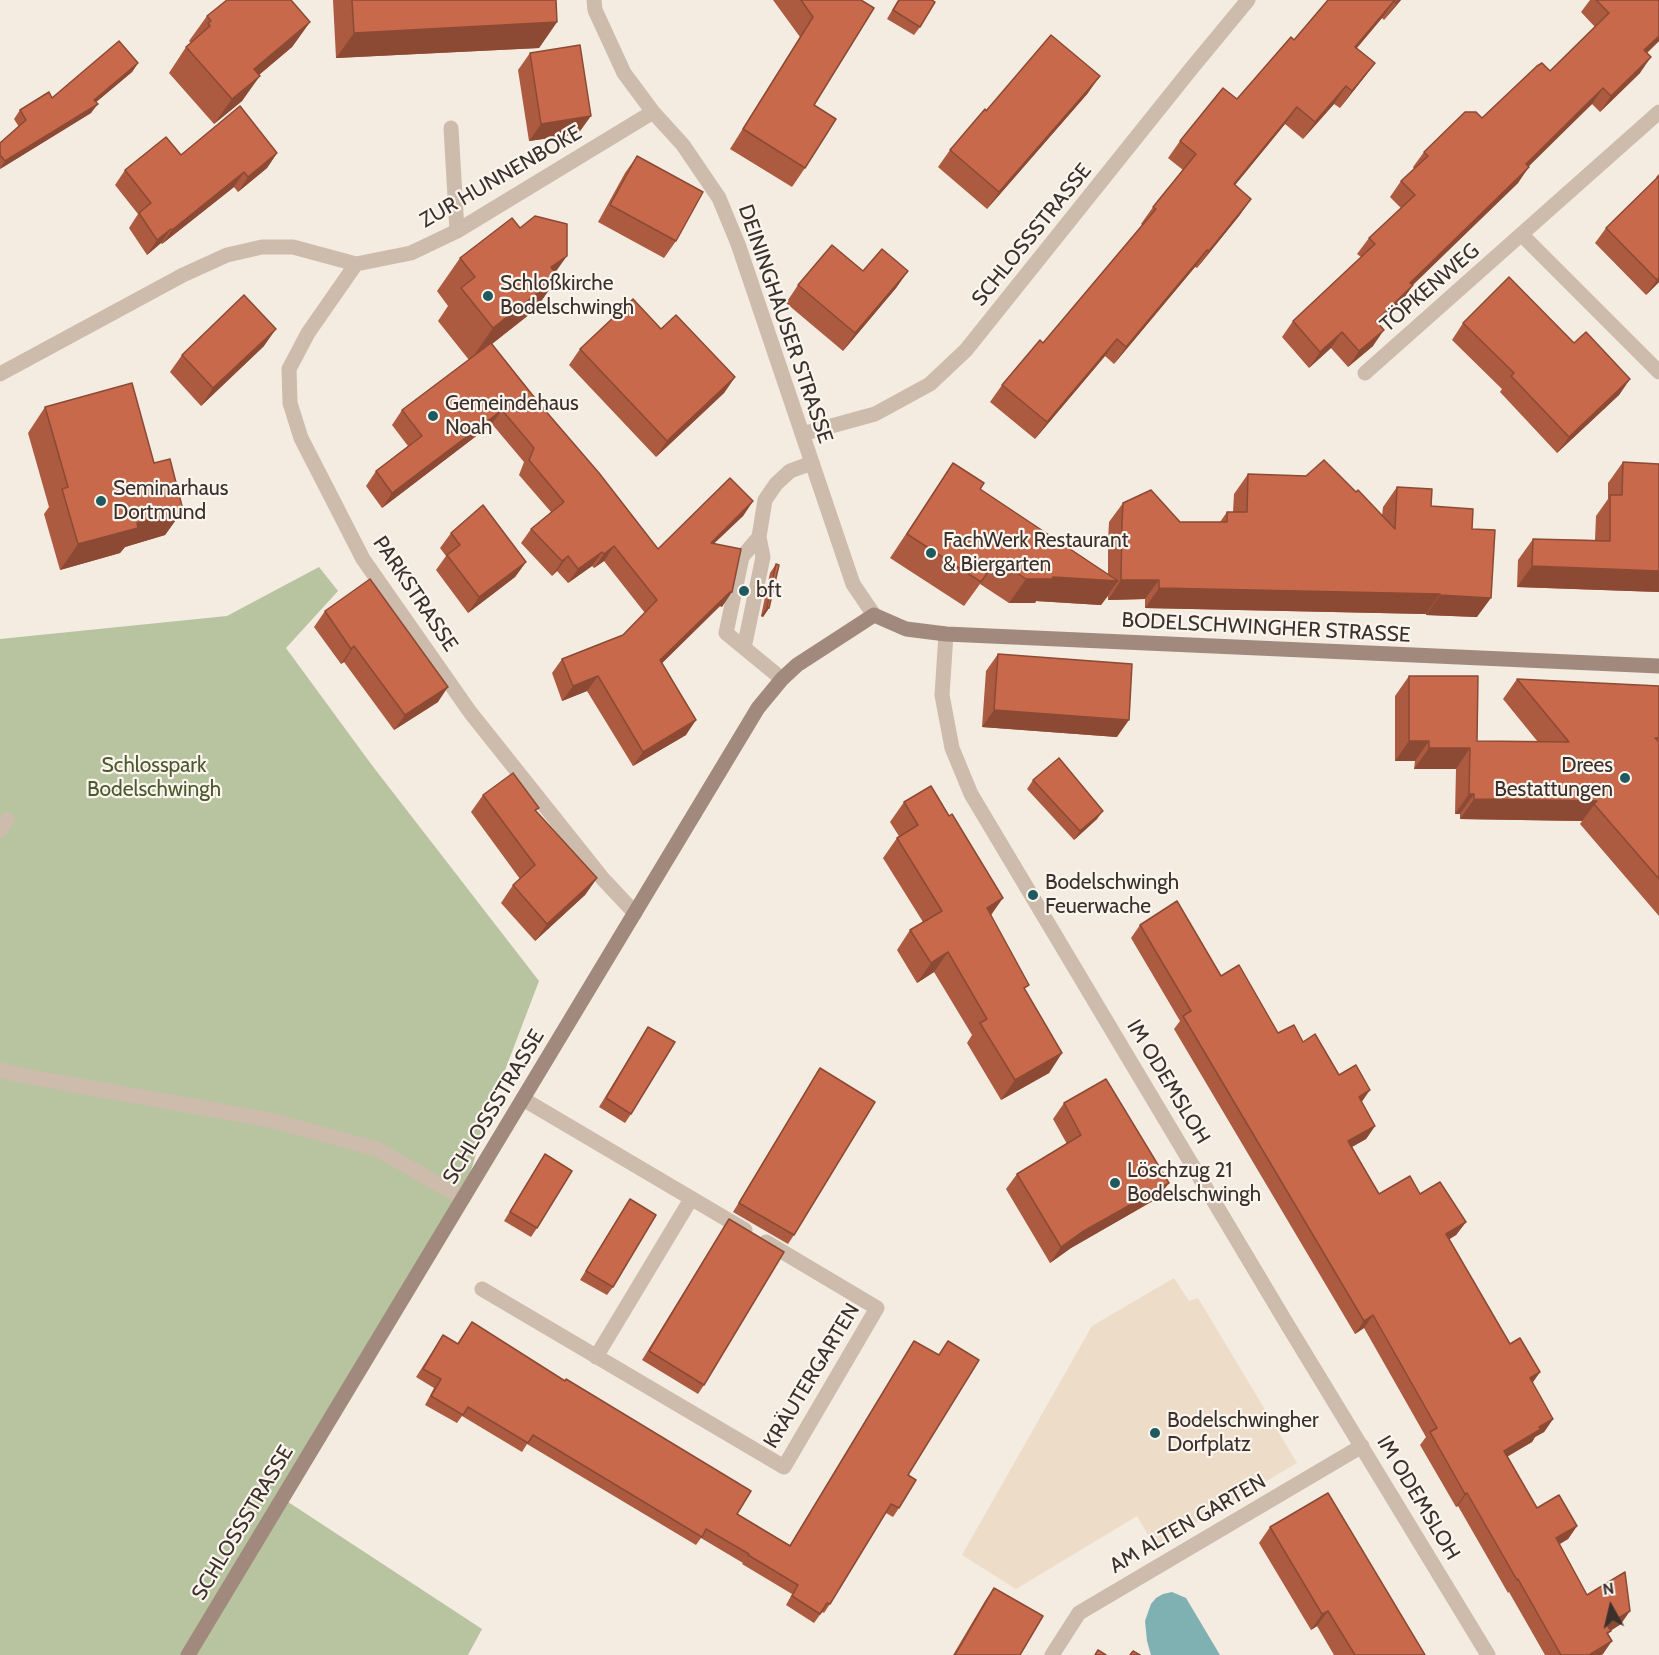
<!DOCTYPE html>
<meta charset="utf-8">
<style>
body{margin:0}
#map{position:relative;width:1659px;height:1655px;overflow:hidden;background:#f4ebe1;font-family:Cabin,sans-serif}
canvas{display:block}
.north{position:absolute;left:1581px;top:1577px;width:60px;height:60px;-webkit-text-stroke:4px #fbf5ee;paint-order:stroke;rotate:352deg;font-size:16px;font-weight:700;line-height:24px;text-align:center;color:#3b302b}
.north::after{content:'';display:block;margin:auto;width:21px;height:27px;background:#3b302b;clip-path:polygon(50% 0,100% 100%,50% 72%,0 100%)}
</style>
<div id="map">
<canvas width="1659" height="1655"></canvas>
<div class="north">N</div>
</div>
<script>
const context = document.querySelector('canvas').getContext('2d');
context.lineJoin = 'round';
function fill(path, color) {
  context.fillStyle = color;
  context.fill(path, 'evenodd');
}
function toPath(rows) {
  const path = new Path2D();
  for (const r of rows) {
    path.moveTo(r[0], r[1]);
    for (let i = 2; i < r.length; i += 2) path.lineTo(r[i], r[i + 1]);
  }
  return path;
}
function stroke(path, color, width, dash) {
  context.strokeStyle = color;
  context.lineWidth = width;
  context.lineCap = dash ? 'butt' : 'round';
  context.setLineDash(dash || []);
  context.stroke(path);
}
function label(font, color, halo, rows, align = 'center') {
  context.font = font + ' Cabin,sans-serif';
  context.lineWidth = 4.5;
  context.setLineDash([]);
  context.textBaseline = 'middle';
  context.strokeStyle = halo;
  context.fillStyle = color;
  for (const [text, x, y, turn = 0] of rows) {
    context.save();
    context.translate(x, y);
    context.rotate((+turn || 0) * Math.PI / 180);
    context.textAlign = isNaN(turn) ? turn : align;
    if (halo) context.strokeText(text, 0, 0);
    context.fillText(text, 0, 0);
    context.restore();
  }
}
fill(toPath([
 [319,567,338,591,286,648,371,764,539,981,486,1120,463,1198,282,1498,482,1629,468,1655,0,1655,0,639,227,616]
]), '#b8c4a0');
fill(toPath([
 [1174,1278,1189,1301,1198,1298,1297,1463,1155,1547,1137,1516,1016,1589,962,1555,1092,1326]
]), '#ecdcc8');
fill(toPath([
 [1172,1592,1186,1598,1220,1655,1151,1655,1147,1641,1145,1621,1151,1604,1156,1598,1163,1594]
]), '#7fb0b2');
stroke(toPath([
 [451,128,457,231],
 [759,537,742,557,726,633,782,679],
 [744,648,763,557,759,537,765,500,776,484,790,471,812,463],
 [0,830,7,820],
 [0,1070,14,1074,270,1120,377,1149,463,1198]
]), '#cdbbac', 15);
stroke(toPath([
 [594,0,595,10,624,73,653,112,683,145,719,198,738,244,853,584,874,615],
 [1522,235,1659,372],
 [356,264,308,333,289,369,290,403,301,438,363,559,470,712,603,879,635,913],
 [1365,373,1659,112],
 [0,374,183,275,227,255,262,247,293,247,356,264,411,253,457,231,653,112],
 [802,434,875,414,930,384,966,350,1191,69,1248,0],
 [946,634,942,695,952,748,971,794,1287,1324,1488,1655],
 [523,1099,745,1230],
 [482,1289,784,1467,877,1308,766,1242],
 [596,1357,691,1199],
 [1052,1655,1079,1613,1362,1446]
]), '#cdbbac', 15);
stroke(toPath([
 [188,1655,758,708,782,679,797,665,874,615,906,629,946,634,1659,666]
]), '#a18a7d', 15);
fill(toPath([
 [333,0,556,0,557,22,539,48,336,58],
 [773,0,861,0,814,105,805,168,792,187,730,149,800,37],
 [898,0,932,0,920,27,914,35,887,19],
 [1328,0,1401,0,1384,20,1382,18,1357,48,1375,63,1362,80,1340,108,1334,104,1303,139,1285,124,1235,185,1251,199,1239,216,1197,268,1195,267,1114,364,1105,356,1035,439,990,402,1002,385,1043,343,1142,225,1141,224,1153,207,1183,170,1168,158,1180,141,1237,99,1294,40],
 [1590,0,1659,0,1659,41,1647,53,1640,73,1600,112,1592,104,1528,166,1518,183,1413,285,1402,301,1378,324,1373,346,1348,367,1331,348,1309,368,1282,337,1293,321,1361,257,1357,254,1369,238,1401,208,1390,197,1401,181,1414,169,1413,167,1424,152,1482,118,1550,71,1595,27,1581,12],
 [207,16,310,22,292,47,259,75,242,101,214,124,169,73,186,47,191,43,189,41],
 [530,53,578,134,529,141,518,70],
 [138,63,132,72,96,102,91,113,0,169,0,143,19,127,14,119,20,110],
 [1088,93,987,209,938,167,950,150],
 [277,153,267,168,238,192,234,187,162,244,161,243,147,255,129,228,138,214,115,185,125,170],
 [637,156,676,241,664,258,598,222,625,173],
 [1659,174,1659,282,1646,295,1595,243,1606,228,1657,178,1656,177],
 [460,258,555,272,558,277,535,310,492,344,658,549,753,501,743,516,714,543,722,607,720,606,662,663,686,735,633,766,587,691,562,701,552,673,562,659,623,635,645,613,604,561,594,568,592,566,568,583,557,571,552,576,521,543,531,529,551,512,519,475,524,462,492,424,382,508,366,486,376,471,408,446,392,425,402,410,469,360,438,321,448,306,437,291],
 [863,271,908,271,896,288,843,351,786,303,798,285],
 [1463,323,1630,379,1619,395,1557,453,1500,392,1502,389,1452,340],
 [661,329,735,377,724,393,656,457,569,365,580,349],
 [264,346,201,406,170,372,182,355],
 [45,407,154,463,183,510,165,535,125,547,120,553,60,570,44,514,49,507,28,433],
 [1623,462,1659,592,1517,587,1518,560,1533,539,1595,540,1596,516,1608,499,1608,483],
 [953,463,980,489,1108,574,1108,542,1109,522,1123,503,1180,522,1220,522,1227,512,1233,512,1234,494,1248,474,1356,492,1382,516,1383,507,1397,487,1472,529,1477,617,1426,615,1426,614,1145,608,1145,599,1108,600,1108,596,1101,605,1036,601,1035,603,1009,603,980,584,964,606,890,558],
 [451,533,526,562,515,577,468,613,436,570,446,556,440,548],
 [776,564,769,608,763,617,761,616,770,573],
 [325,611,438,702,394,730,344,662,341,664,314,627],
 [998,654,1117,737,982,727,986,671],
 [1409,676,1477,741,1538,742,1503,699,1517,679,1659,686,1659,916,1580,824,1582,821,1460,819,1460,814,1455,814,1456,769,1414,769,1415,761,1395,761,1395,696],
 [1033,780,1097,819,1074,840,1027,789],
 [483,795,536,811,597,878,585,895,535,941,501,903,513,885,520,879,471,812],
 [904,802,991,916,1025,991,1062,1053,1049,1073,1001,1100,967,1043,972,1035,934,972,917,983,897,950,910,930,923,922,883,858,897,838,899,836,890,822],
 [1140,925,1221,976,1278,1033,1303,1042,1339,1075,1362,1102,1375,1126,1366,1139,1352,1147,1379,1194,1420,1194,1466,1222,1456,1235,1449,1239,1510,1344,1540,1372,1532,1383,1553,1419,1544,1432,1535,1437,1532,1442,1507,1456,1537,1508,1577,1526,1568,1539,1560,1544,1587,1595,1621,1624,1610,1631,1608,1634,1603,1654,1601,1655,1545,1655,1509,1592,1508,1593,1458,1506,1456,1507,1420,1445,1426,1437,1364,1328,1355,1334,1174,1029,1180,1021,1131,938],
 [648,1027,631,1114,625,1123,599,1107],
 [820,1068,794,1235,788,1244,733,1212],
 [1064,1103,1158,1198,1071,1248,1050,1263,1006,1189,1017,1174,1067,1144,1053,1119],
 [545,1154,537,1228,531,1237,504,1221],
 [630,1199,613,1287,607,1295,580,1280],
 [729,1219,704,1385,698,1394,642,1360],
 [472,1322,737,1514,790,1545,914,1341,908,1475,899,1508,893,1517,886,1513,830,1604,824,1613,822,1612,814,1623,786,1605,792,1594,742,1564,743,1563,701,1538,696,1545,527,1444,522,1452,462,1416,457,1423,425,1405,434,1388,416,1377,443,1335,457,1344],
 [1270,1527,1425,1655,1334,1655,1317,1626,1311,1630,1259,1543],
 [994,1588,1020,1655,953,1655,985,1601]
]), '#ac5a40');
fill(toPath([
 [1399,0,1401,0,1384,20],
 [1394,1,1382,18,1343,64,1355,47],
 [310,22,292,47,236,94,254,69],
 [557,22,539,48,336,58,354,33],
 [1659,36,1659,41,1633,66,1644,50],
 [1651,57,1640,73,1600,112,1611,96],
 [138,63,132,72,88,109,94,100],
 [1375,63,1362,80,1340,108,1352,91],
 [260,76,242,101,214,124,232,99],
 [1100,76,1088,93,987,209,999,192],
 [1346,86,1334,104,1303,139,1315,122],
 [1603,88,1592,104,1515,180,1526,164],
 [98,104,91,113,0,169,5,161],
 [1297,107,1285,124,1222,201,1234,184],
 [591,116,578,134,529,141,541,124],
 [277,153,267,168,238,192,248,177],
 [1529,167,1518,183,1399,298,1410,283],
 [244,172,234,187,162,244,172,230],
 [1251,199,1239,216,1197,268,1209,251],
 [171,229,161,243,147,255,157,240],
 [1207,250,1195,267,1114,364,1126,347],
 [567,256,544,288,558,277,535,310,470,361,493,328,551,267],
 [908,271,896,288,843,351,855,333],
 [1659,277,1659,282,1646,295,1657,280],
 [1413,285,1402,301,1365,337,1376,321],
 [276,329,264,346,201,406,213,388],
 [1384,330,1373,346,1348,367,1359,351],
 [1342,332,1331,348,1309,368,1320,352],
 [1117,339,1105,356,1035,439,1047,422],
 [735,377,724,393,656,457,667,441],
 [1630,379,1619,395,1557,453,1569,437],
 [502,410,492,424,382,508,392,493],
 [753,501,743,516,700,557,711,543],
 [183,510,165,535,125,547,120,553,60,570,78,544,137,523],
 [614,546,604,561,594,568,604,554],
 [602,552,592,566,568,583,578,569],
 [568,556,557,571,552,576,562,561],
 [526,562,515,577,468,613,479,597],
 [1532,566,1659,571,1659,592,1517,587],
 [1053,577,1118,581,1101,605,1036,601,1035,603,1009,603,1026,579],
 [1121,580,1159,580,1145,599,1108,600],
 [1159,588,1440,594,1426,614,1145,608],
 [730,592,732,592,722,607,720,606,650,675,660,660],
 [1440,595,1491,598,1477,617,1426,615],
 [767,607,769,608,763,617,761,616],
 [354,646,344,662,341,664,351,649],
 [598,676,587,691,562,701,573,686],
 [448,687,438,702,394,730,405,715],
 [994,710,1129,720,1117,737,982,727],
 [696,720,686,735,633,766,643,752],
 [1409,741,1429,741,1415,761,1395,761],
 [1429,748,1470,748,1456,769,1414,769],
 [1469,794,1474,794,1460,814,1455,814],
 [1474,799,1597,801,1582,821,1460,819],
 [1103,811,1097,819,1074,840,1080,831],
 [597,878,585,895,535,941,547,924],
 [1003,898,989,918,987,908],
 [948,952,934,972,917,983,931,963],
 [1062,1053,1049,1073,1001,1100,1015,1080],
 [1370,1090,1361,1103,1359,1097],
 [1375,1126,1366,1139,1339,1154,1348,1141],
 [1169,1183,1158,1198,1071,1248,1050,1263,1061,1247,1082,1232],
 [1466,1222,1456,1235,1437,1247,1446,1234],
 [1373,1315,1364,1328,1355,1334,1364,1321],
 [1540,1372,1531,1385,1530,1378],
 [1553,1419,1544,1432,1535,1437,1532,1442,1495,1464,1504,1451],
 [1467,1493,1458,1506,1456,1507,1465,1494],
 [1577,1526,1568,1539,1547,1551,1556,1538],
 [1328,1611,1317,1626,1311,1630,1322,1614],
 [1630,1611,1621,1624,1610,1631,1601,1644,1607,1625],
 [1612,1641,1603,1654,1601,1655,1589,1655]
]), '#8c4a34');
const building = toPath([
 [227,0,291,0,310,22,254,69,260,76,232,99,186,47,210,26,208,23,211,21,207,16,227,0],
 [352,0,556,0,557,22,354,33,352,0],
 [801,0,861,0,874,8,814,105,836,119,805,168,743,129,813,17,801,0],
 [899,0,932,0,935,2,920,27,893,10,899,0],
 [1328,0,1399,0,1396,3,1394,1,1355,47,1375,63,1352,91,1346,86,1315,122,1297,107,1234,184,1251,199,1209,251,1207,250,1126,347,1117,339,1047,422,1002,385,1040,340,1043,343,1156,209,1153,207,1196,154,1180,141,1223,88,1237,99,1291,37,1294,40,1328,0],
 [1596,0,1659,0,1659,36,1644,50,1651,57,1611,96,1603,88,1526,164,1529,167,1410,283,1413,285,1376,321,1384,330,1359,351,1342,332,1320,352,1293,321,1375,244,1369,238,1415,195,1401,181,1428,156,1424,152,1465,112,1476,112,1482,118,1537,66,1542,63,1550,71,1609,13,1596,0],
 [1051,35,1100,76,999,192,950,150,985,109,986,111,1051,35],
 [119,41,138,63,94,100,98,104,5,161,0,155,0,143,26,120,20,110,49,92,52,98,119,41],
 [580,45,591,116,541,124,530,53,580,45],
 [240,106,277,153,248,177,244,172,172,230,171,229,157,240,139,213,151,203,125,170,166,137,181,155,240,106],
 [637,156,703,192,676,241,610,205,637,156],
 [1659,176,1659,277,1657,280,1606,228,1659,176],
 [535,216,567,224,567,256,551,267,558,277,493,328,461,288,475,277,460,258,512,218,520,228,535,216],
 [832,245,863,271,882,249,908,271,855,333,798,285,832,245],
 [1509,277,1574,343,1586,332,1630,379,1569,437,1511,376,1514,373,1463,323,1509,277],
 [244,295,276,329,213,388,182,355,244,295],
 [633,299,661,329,676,315,735,377,667,441,580,349,633,299],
 [491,343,537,401,599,473,658,549,730,478,753,501,711,543,741,549,732,592,730,592,660,660,696,720,643,752,598,676,573,686,562,659,623,635,657,600,614,546,604,554,602,552,578,569,568,556,562,561,531,529,564,502,529,460,534,448,502,410,392,493,376,471,422,436,402,410,491,343],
 [132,383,154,463,170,459,183,510,137,523,138,528,78,544,62,489,68,487,45,407,132,383],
 [1324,460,1356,492,1358,490,1395,529,1397,487,1432,489,1431,506,1473,509,1472,529,1495,530,1491,598,1440,595,1440,594,1159,588,1159,580,1121,580,1122,522,1123,503,1151,490,1180,522,1227,522,1227,512,1247,512,1248,474,1306,476,1324,460],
 [1623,462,1659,464,1659,571,1532,566,1533,539,1610,541,1610,495,1622,495,1623,462],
 [953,463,984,483,980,489,1118,581,1053,577,1052,579,1026,579,997,559,981,582,907,534,953,463],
 [483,505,526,562,479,597,447,555,460,545,451,533,483,505],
 [776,564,779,565,769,608,767,607,776,564],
 [370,579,448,687,405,715,354,646,351,649,325,611,370,579],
 [998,654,1132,664,1129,720,994,710,998,654],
 [1409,676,1478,676,1477,741,1569,742,1517,679,1659,686,1659,738,1655,738,1659,742,1659,879,1594,804,1597,801,1474,799,1474,794,1469,794,1470,748,1429,748,1429,741,1409,741,1409,676],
 [1059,758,1103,811,1080,831,1033,780,1059,758],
 [513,773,539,808,535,810,597,878,547,924,513,885,535,865,483,795,513,773],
 [931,786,949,816,952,814,1003,898,987,908,1029,985,1024,988,1062,1053,1015,1080,980,1023,987,1019,948,952,931,963,910,930,942,911,897,838,918,825,904,802,931,786],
 [1177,901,1221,976,1239,965,1278,1033,1294,1025,1303,1042,1315,1034,1339,1075,1356,1065,1370,1090,1359,1097,1375,1126,1348,1141,1379,1194,1410,1176,1420,1194,1440,1182,1466,1222,1446,1234,1510,1344,1520,1338,1540,1372,1530,1378,1553,1419,1539,1427,1541,1429,1504,1451,1537,1508,1559,1495,1577,1526,1556,1538,1587,1595,1625,1572,1630,1611,1607,1625,1611,1631,1607,1633,1612,1641,1589,1655,1561,1655,1518,1579,1517,1580,1467,1493,1465,1494,1430,1432,1437,1428,1373,1315,1364,1321,1183,1016,1191,1011,1140,925,1177,901],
 [648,1027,675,1042,631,1114,606,1098,648,1027],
 [820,1068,875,1102,794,1235,739,1203,820,1068],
 [1106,1079,1169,1183,1082,1232,1061,1247,1017,1174,1081,1135,1064,1103,1106,1079],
 [545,1154,572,1171,537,1228,510,1212,545,1154],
 [630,1199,656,1215,613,1287,586,1271,630,1199],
 [729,1219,784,1252,704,1385,649,1351,729,1219],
 [472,1322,565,1381,566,1379,751,1491,737,1514,790,1546,914,1341,939,1355,948,1341,979,1360,908,1475,916,1480,899,1508,891,1504,830,1604,827,1603,820,1614,792,1596,798,1585,748,1555,749,1554,706,1529,702,1537,533,1435,528,1443,468,1407,463,1415,431,1396,441,1379,423,1369,443,1335,458,1344,472,1322],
 [1328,1493,1425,1655,1355,1655,1328,1611,1322,1614,1270,1527,1328,1493],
 [994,1588,1043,1616,1020,1655,955,1655,994,1588],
 [1098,1650,1106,1655,1095,1655,1098,1650],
 [1133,1651,1140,1655,1130,1655,1133,1651]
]);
fill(building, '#c8694b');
stroke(building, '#8c4a34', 1.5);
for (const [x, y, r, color] of [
 [488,296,6,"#1f5a5e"],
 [433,416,6,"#1f5a5e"],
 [101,501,6,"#1f5a5e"],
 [931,553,6,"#1f5a5e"],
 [744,591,6,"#1f5a5e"],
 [1625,778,6,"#1f5a5e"],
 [1033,895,6,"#1f5a5e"],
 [1115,1183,6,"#1f5a5e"],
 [1155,1433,6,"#1f5a5e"]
]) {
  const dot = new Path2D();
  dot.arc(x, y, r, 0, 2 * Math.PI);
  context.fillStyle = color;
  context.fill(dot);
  stroke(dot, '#fbf5ee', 2);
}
label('21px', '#3b302b', '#fbf5ee', [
 ["ZUR HUNNENBOKE",501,177,-30],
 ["SCHLOSSSTRASSE",1032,235,-51],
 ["TÖPKENWEG",1430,288,-41],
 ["DEININGHAUSER STRASSE",785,324,71],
 ["PARKSTRASSE",415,594,56],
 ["BODELSCHWINGHER STRASSE",1266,628,3],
 ["IM ODEMSLOH",1168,1082,59],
 ["SCHLOSSSTRASSE",494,1107,-59],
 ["KRÄUTERGARTEN",812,1376,-59],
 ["IM ODEMSLOH",1418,1498,59],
 ["SCHLOSSSTRASSE",243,1523,-59],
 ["AM ALTEN GARTEN",1188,1524,-30]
]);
label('21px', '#3b302b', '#fbf5ee', [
 ["Schloßkirche",500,284],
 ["Bodelschwingh",500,308],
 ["Gemeindehaus",445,404],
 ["Noah",445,428],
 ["Seminarhaus",113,489],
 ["Dortmund",113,513],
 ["FachWerk Restaurant",943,541],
 ["& Biergarten",943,565],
 ["bft",756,591],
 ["Drees",1613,766,"right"],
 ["Bestattungen",1613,790,"right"],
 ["Bodelschwingh",1045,883],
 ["Feuerwache",1045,907],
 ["Löschzug 21",1127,1171],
 ["Bodelschwingh",1127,1195],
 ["Bodelschwingher",1167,1421],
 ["Dorfplatz",1167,1445]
], 'left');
label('21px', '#4a5a2e', '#fbf5ee', [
 ["Schlosspark",154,766],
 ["Bodelschwingh",154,790]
]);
</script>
